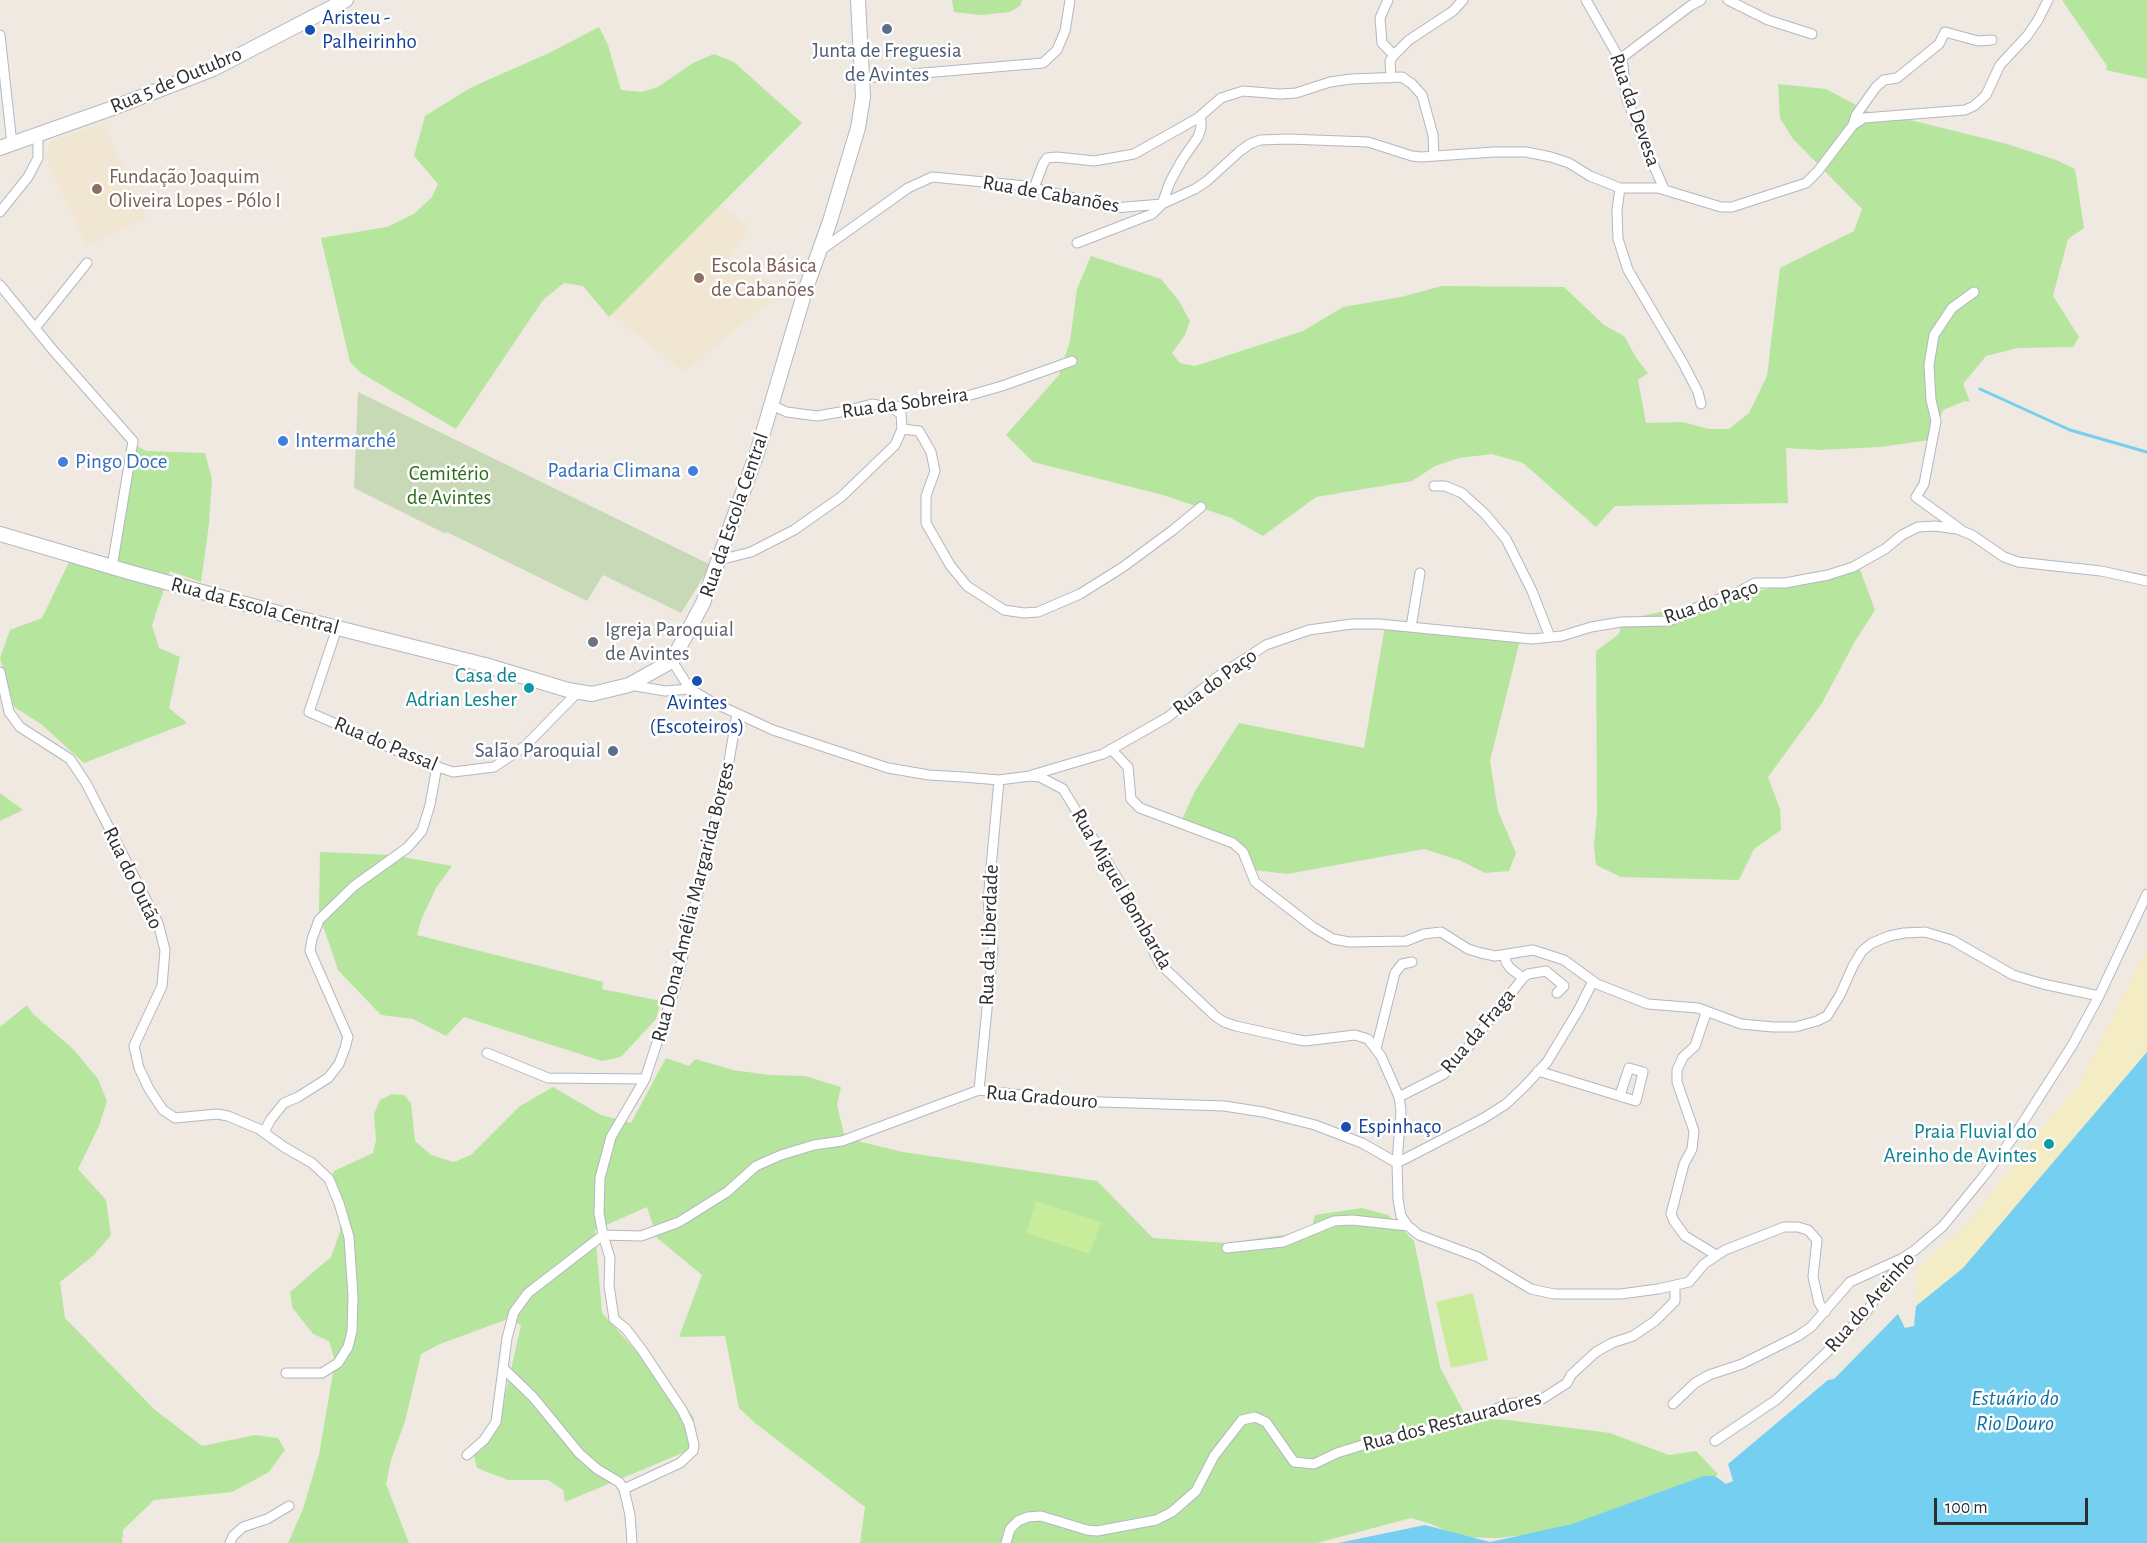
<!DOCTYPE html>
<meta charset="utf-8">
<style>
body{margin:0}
#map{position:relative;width:2147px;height:1543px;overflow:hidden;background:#efe9e1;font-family:"Alegreya Sans",sans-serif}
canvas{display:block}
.scale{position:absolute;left:1934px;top:1498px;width:154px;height:27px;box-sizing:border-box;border:3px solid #2e2e2e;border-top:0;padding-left:8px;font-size:18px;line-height:21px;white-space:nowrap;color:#2e2e2e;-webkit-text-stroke:4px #fff;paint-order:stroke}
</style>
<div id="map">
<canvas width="2147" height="1543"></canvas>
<div class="scale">100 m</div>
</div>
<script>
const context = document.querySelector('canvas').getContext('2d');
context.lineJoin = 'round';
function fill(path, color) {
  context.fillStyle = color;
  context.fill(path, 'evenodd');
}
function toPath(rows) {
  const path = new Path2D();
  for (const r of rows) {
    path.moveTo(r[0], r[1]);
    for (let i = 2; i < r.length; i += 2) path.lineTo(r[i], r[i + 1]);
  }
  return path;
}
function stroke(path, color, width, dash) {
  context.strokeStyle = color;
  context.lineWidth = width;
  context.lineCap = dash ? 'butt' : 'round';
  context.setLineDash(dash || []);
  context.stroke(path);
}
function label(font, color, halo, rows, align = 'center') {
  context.font = font + ' "Alegreya Sans",sans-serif';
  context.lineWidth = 5;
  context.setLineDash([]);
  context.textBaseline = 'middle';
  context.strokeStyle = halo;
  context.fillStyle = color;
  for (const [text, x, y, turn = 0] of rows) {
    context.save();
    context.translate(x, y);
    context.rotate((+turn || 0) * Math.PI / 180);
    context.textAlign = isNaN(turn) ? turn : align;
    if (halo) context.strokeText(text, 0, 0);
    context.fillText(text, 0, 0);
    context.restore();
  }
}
fill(toPath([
 [103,123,147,219,103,237,88,247,46,160,50,142],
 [704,194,746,224,748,229,722,268,799,289,798,296,765,305,684,372,610,313]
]), '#f0e6d1');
fill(toPath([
 [952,0,1022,0,1020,6,1010,12,981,15,954,12],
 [2062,0,2147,0,2147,79,2106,70,2107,66],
 [599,27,608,45,621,90,642,92,658,87,693,63,714,54,734,62,802,123,609,317,583,286,564,283,543,300,456,429,361,373,350,362,321,238,387,227,414,214,432,197,438,184,414,156,425,116,472,87,549,53],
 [1778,84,1826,89,1869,112,1898,117,2007,144,2056,160,2075,169,2084,228,2068,239,2053,296,2079,337,2073,347,2018,348,1986,356,1963,384,1970,402,1965,401,1943,410,1930,440,1880,447,1819,450,1786,448,1788,503,1615,506,1596,527,1523,463,1492,454,1459,458,1435,466,1412,481,1316,497,1263,536,1231,518,1163,495,1033,462,1006,435,1059,375,1070,341,1077,289,1091,256,1161,279,1179,301,1190,321,1185,335,1172,353,1180,363,1195,366,1303,331,1343,307,1401,297,1442,286,1564,287,1604,325,1624,336,1637,359,1648,373,1638,380,1646,423,1683,422,1709,429,1729,429,1749,413,1767,376,1780,268,1854,231,1862,209,1793,139,1780,118],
 [133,444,146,451,205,453,212,479,209,524,201,582,170,571,152,625,159,648,180,657,169,708,187,723,84,763,41,724,14,707,0,658,10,630,42,618,71,558,110,571],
 [1859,567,1875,610,1854,643,1822,703,1768,777,1780,809,1781,830,1754,849,1739,880,1621,877,1596,865,1594,846,1597,812,1596,651,1619,634,1623,620,1850,571],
 [1385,626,1520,640,1490,761,1498,811,1516,853,1509,871,1485,873,1459,860,1424,849,1287,874,1246,869,1243,845,1180,824,1195,791,1239,723,1364,748],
 [0,793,23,810,0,821],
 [320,850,320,852,392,855,452,866,436,888,421,920,417,935,603,982,602,989,661,1001,656,1019,621,1057,602,1061,464,1017,446,1036,413,1019,381,1015,338,970,319,914],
 [27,1005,33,1014,73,1049,98,1079,107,1101,99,1126,78,1169,106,1200,111,1235,93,1256,60,1282,65,1318,155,1410,202,1446,255,1435,278,1438,285,1450,269,1472,232,1492,154,1500,123,1530,122,1543,0,1543,0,1027],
 [666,1058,689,1066,695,1059,733,1070,769,1075,805,1076,841,1087,837,1105,844,1134,861,1142,903,1152,1097,1181,1153,1238,1226,1243,1311,1231,1315,1215,1362,1208,1388,1215,1414,1241,1440,1367,1467,1418,1508,1420,1610,1433,1669,1455,1696,1451,1718,1474,1713,1478,1543,1539,1534,1534,1497,1538,1460,1537,1431,1524,1411,1518,1317,1543,860,1543,865,1507,755,1423,739,1408,725,1336,679,1337,702,1275,657,1238,647,1207,595,1230,602,1313,678,1398,694,1418,692,1449,565,1502,563,1490,548,1480,508,1480,477,1468,473,1452,491,1433,503,1405,521,1325,508,1319,440,1344,421,1354,405,1421,391,1460,386,1484,409,1543,288,1543,303,1509,319,1455,335,1361,329,1341,313,1334,292,1307,290,1292,331,1257,340,1232,341,1214,329,1183,334,1171,373,1153,376,1140,374,1114,380,1100,392,1094,404,1095,411,1103,415,1141,431,1155,454,1162,471,1155,520,1106,553,1087,601,1115,631,1123]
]), '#b6e59e');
fill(toPath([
 [2147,949,2147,1052,1963,1268,1916,1306,1918,1267,1968,1224,2045,1124,2079,1085]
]), '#f3ecc5');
fill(toPath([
 [358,392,711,565,681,613,603,575,587,601,447,532,446,534,354,488]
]), '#c8d9b8');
fill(toPath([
 [1036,1201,1101,1222,1090,1254,1026,1233],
 [1473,1293,1488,1360,1451,1368,1436,1302]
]), '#c9ec9a');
fill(toPath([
 [2147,1052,2147,1543,1338,1543,1425,1525,1490,1542,1572,1524,1704,1476,1715,1476,1726,1484,1733,1481,1728,1464,1828,1380,1834,1379,1898,1314,1905,1328,1914,1326,1916,1306,1963,1268]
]), '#75cff0');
stroke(toPath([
 [1980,389,2070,430,2147,452]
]), '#75cff0', 3);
const street = toPath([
 [1388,0,1380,18,1382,43,1394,55],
 [1586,0,1623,65,1626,97,1650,157,1664,189],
 [1728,0,1768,20,1812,34],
 [0,35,12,144],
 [1620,59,1690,6,1701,0],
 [863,78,1043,63,1057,50,1065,31,1070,0],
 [1391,78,1390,61,1394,55,1409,40,1453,11,1463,0],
 [1853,125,1856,115,1876,87,1884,80,1897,78,1939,44,1945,32,1978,41,1992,40],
 [1034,188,1043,164,1047,158,1057,157,1094,161,1134,154,1198,118,1221,98,1243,91,1280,94,1296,93,1330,82,1351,79,1402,77,1412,84,1422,95,1433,135,1434,156],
 [1620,188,1617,210,1618,239,1628,270,1683,363,1698,392,1701,404],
 [0,212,28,177,38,158,38,135],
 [1077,243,1152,214,1162,204,1170,182,1182,160,1198,137,1201,128,1201,121,1198,118],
 [821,250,908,188,932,177,1026,186,1114,208,1162,204,1195,189,1207,181,1240,151,1250,144,1260,140,1288,139,1368,142,1412,156,1421,157,1494,152,1526,152,1551,157,1569,163,1590,176,1620,188,1658,188,1721,207,1732,207,1806,183,1818,171,1853,125,1864,118,1965,110,1974,106,1986,95,2000,65,2027,36,2038,20,2048,0],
 [0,285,52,349,133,441,112,567],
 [35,328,87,263],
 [771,405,787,412,817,416,846,411,872,404,892,408,916,402,960,398,1002,386,1072,361],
 [902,429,919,431,931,452,935,471,926,496,926,523,950,565,967,586,1004,610,1024,613,1038,612,1080,594,1123,567,1173,530,1201,507],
 [1434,486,1445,486,1462,493,1485,514,1506,539,1532,591,1550,637],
 [1960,529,1916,497,1924,484,1936,421,1931,400,1929,365,1934,335,1952,308,1974,292],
 [719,560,751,552,794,530,841,497,895,445,902,429,901,414,892,408],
 [1411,627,1420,573],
 [337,628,309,712,420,761,453,772,494,767,525,746,578,692],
 [672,661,690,689,712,702,773,730,888,768,929,775,963,777,999,780,1030,776,1040,777,1063,789,1119,881,1160,964,1215,1016,1224,1022,1236,1026,1294,1039,1305,1041,1355,1035,1368,1039,1381,1056,1399,1097,1401,1111,1397,1163,1398,1200,1401,1216,1408,1226,1419,1235,1478,1257,1531,1289,1554,1294,1621,1294,1658,1289,1689,1282,1704,1264,1725,1250,1784,1227,1798,1227,1808,1230,1817,1240,1813,1277,1819,1303,1825,1312],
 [0,672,9,712,20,727,70,759,86,783,158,923,165,950,162,986,134,1046,139,1068,149,1089,163,1110,175,1118,217,1114,228,1116,259,1129,284,1147,312,1163,329,1179,339,1203,349,1237,353,1296,352,1331,348,1347,338,1363,322,1373,286,1373],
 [630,685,665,691,690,689],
 [1111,749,1128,767,1131,799,1140,808,1233,843,1243,852,1255,882,1313,927,1333,939,1349,942,1406,941,1424,934,1441,932,1468,949,1481,953,1495,956,1533,950,1564,960,1597,984,1648,1004,1698,1008,1741,1024,1773,1027,1795,1027,1817,1021,1827,1016,1840,995,1853,966,1862,951,1872,943,1889,936,1904,933,1925,932,1952,940,2013,975,2043,984,2099,996],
 [1032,775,1103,754,1168,717,1217,677,1266,645,1309,630,1352,624,1379,624,1532,639,1562,636,1591,627,1621,622,1669,621,1702,605,1736,593,1755,583,1785,583,1828,575,1853,567,1885,549,1902,535,1918,527,1935,526,1957,529,1972,535,2004,557,2018,562,2101,571,2147,581],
 [1505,955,1506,962,1510,968,1523,978],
 [1706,1013,1695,1046,1683,1057,1677,1070,1677,1082,1694,1131,1692,1149,1684,1164,1671,1214,1674,1221,1685,1236,1716,1255],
 [1376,1049,1395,973,1402,964,1412,962],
 [487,1053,548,1078,645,1079],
 [1538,1071,1636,1101,1643,1072,1629,1068,1620,1095],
 [979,1090,993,948,988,901,999,780],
 [1399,1097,1444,1074,1470,1045,1523,978,1528,974,1546,971,1564,986,1557,993],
 [264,1132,271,1119,284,1103,298,1097,328,1078,339,1064,345,1048,348,1037,310,951,312,939,319,920,354,886,407,848,422,831,430,805,437,766],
 [1397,1163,1484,1118,1506,1104,1525,1086,1547,1062,1579,1009,1593,981],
 [603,1235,641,1236,679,1222,727,1192,756,1166,781,1155,814,1145,842,1141,979,1090,1071,1101,1224,1106,1263,1112,1315,1125,1362,1143,1397,1163],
 [1227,1248,1283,1242,1334,1221,1352,1220,1408,1226],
 [503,1368,533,1397,579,1453,597,1469,619,1482,624,1489,630,1515,632,1543],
 [1673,1404,1695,1383,1709,1375,1742,1364,1798,1336,1811,1327,1850,1282,1903,1258],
 [1715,1441,1776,1400,1825,1354,1865,1314,1903,1258,1915,1250,1943,1226,1983,1177,2015,1135,2073,1044,2099,996,2147,894],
 [467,1455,484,1440,496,1422,507,1338,514,1312,528,1293,603,1235],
 [624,1489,680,1463,693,1451,694,1445,689,1424,682,1410,642,1350,626,1329,614,1319,609,1285,610,1258,603,1235,599,1213,600,1178,611,1137,645,1079,676,985,728,767,737,714],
 [230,1543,233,1536,243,1527,267,1519,289,1506],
 [1006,1543,1010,1529,1018,1521,1028,1517,1041,1516,1087,1530,1097,1531,1156,1520,1172,1512,1196,1491,1214,1456,1242,1420,1255,1417,1266,1422,1294,1462,1314,1464,1337,1453,1369,1443,1454,1424,1509,1404,1542,1399,1567,1383,1571,1375,1596,1352,1612,1343,1633,1336,1655,1321,1675,1301,1675,1286]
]);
const secondary = toPath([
 [0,148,110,109,213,69,346,0],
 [0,534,129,572,282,614,485,665,568,690,592,694,629,685,672,661,703,603,757,453,805,291,830,221,858,128,863,97,858,0]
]);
stroke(street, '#b4b7c1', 11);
stroke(secondary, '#b4b7c1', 16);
stroke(street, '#fff', 9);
stroke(secondary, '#fff', 14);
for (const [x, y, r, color] of [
 [887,29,6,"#5c6f8a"],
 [310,30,6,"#1a4fb4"],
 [97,189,6,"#8d6e63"],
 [699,278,6,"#8d6e63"],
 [283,441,6,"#3f7fe0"],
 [63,462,6,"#3f7fe0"],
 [693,471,6,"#3f7fe0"],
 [593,642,6,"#6b7280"],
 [697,681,6,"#1a4fb4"],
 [529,688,6,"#0f9aa8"],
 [613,751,6,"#5c6f8a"],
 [1346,1127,6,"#1a4fb4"],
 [2049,1144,6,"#0f9aa8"]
]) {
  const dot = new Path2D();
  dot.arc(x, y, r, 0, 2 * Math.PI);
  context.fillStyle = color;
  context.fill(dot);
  stroke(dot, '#fff', 2);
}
label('21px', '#164399', '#fff', [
 ["Aristeu -",322,18],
 ["Palheirinho",322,42],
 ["Avintes",697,703,"center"],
 ["(Escoteiros)",697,727,"center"],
 ["Espinhaço",1358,1127]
], 'left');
label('21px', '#4e5e75', '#fff', [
 ["Junta de Freguesia",887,51],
 ["de Avintes",887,75],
 ["Salão Paroquial",601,751,"right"]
]);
label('21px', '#2e2e2e', '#fff', [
 ["Rua 5 de Outubro",176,80,-23],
 ["Rua da Devesa",1635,110,71],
 ["Rua de Cabanões",1051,194,10],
 ["Rua da Sobreira",905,403,-8],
 ["Rua da Escola Central",734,515,-71],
 ["Rua do Paço",1711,602,-19],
 ["Rua da Escola Central",255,606,15],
 ["Rua do Paço",1215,682,-36],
 ["Rua do Passal",386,744,23],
 ["Rua do Outão",133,878,64],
 ["Rua Miguel Bombarda",1122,889,60],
 ["Rua Dona Amélia Margarida Borges",693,902,-76],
 ["Rua da Liberdade",989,935,-88],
 ["Rua da Fraga",1478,1031,-50],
 ["Rua Gradouro",1042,1097,5],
 ["Rua do Areinho",1870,1302,-49],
 ["Rua dos Restauradores",1452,1421,-15]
]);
label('21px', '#785e54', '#fff', [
 ["Fundação Joaquim",109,177],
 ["Oliveira Lopes - Pólo I",109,201],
 ["Escola Básica",711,266],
 ["de Cabanões",711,290]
], 'left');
label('21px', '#366cbe', '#fff', [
 ["Intermarché",295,441],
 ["Pingo Doce",75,462],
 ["Padaria Climana",681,471,"right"]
], 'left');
label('21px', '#2c6e1b', '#fff', [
 ["Cemitério",449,474],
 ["de Avintes",449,498]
]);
label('21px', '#5b616d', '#fff', [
 ["Igreja Paroquial",605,630],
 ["de Avintes",605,654]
], 'left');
label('21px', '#0d838f', '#fff', [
 ["Casa de",517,676],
 ["Adrian Lesher",517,700],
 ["Praia Fluvial do",2037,1132],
 ["Areinho de Avintes",2037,1156]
], 'right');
label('italic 22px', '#0d6fa3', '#fff', [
 ["Estuário do",2015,1398],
 ["Rio Douro",2015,1423]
]);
</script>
